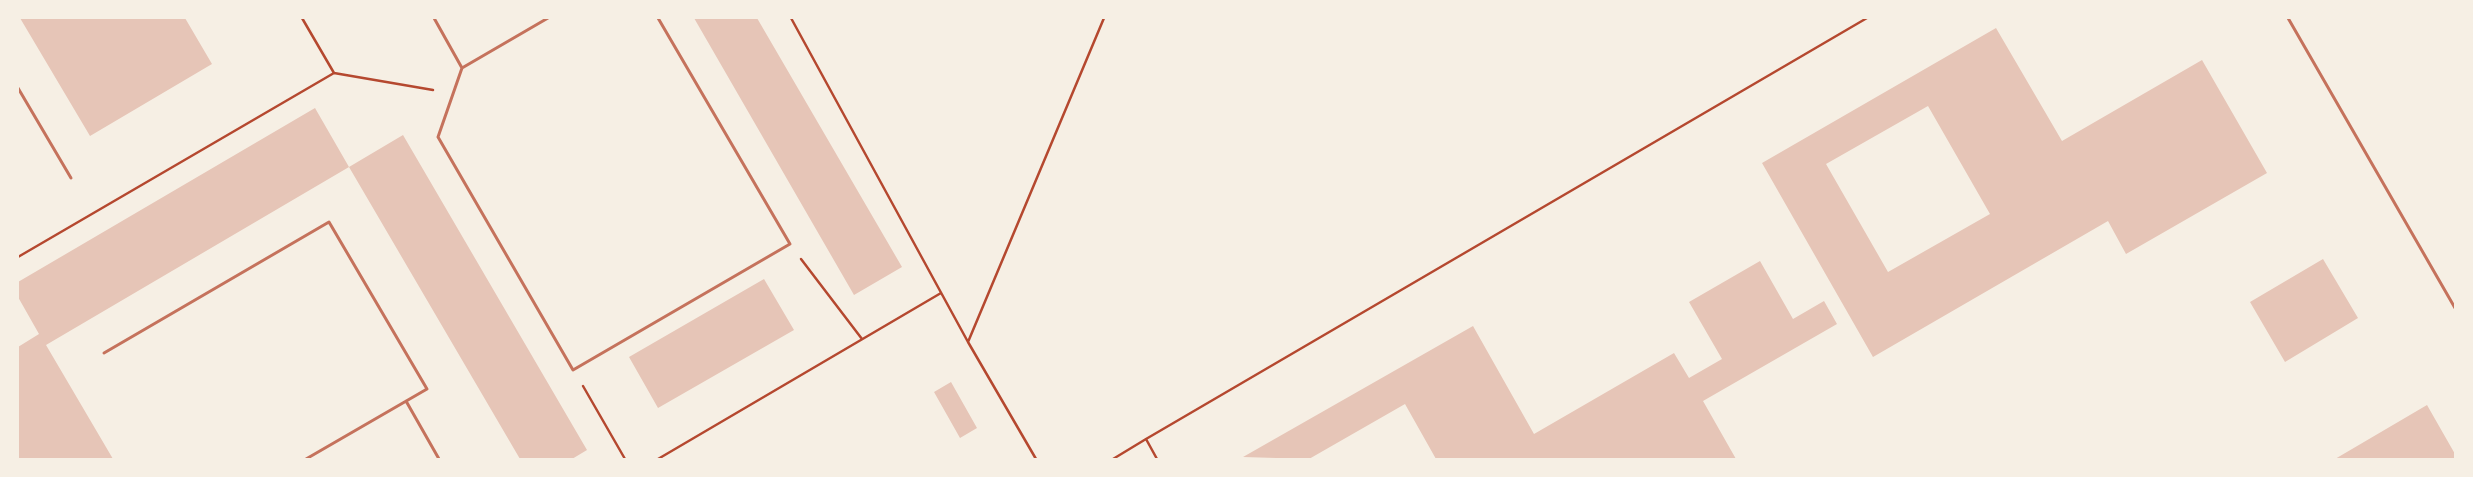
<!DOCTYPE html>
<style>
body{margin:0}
#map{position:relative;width:2473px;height:477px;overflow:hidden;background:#f6efe4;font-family:"Fira Sans",sans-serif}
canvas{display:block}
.frame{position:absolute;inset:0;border:19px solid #f6efe4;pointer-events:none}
</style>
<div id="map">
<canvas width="2473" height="477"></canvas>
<div class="frame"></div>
</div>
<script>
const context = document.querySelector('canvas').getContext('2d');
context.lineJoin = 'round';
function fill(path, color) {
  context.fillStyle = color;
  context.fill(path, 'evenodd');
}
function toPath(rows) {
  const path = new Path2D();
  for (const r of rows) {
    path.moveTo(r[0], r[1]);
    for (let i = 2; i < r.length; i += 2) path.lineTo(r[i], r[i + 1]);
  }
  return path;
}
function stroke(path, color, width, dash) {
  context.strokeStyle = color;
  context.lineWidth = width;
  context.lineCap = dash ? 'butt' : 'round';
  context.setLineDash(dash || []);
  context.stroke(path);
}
fill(toPath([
 [20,18,185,18,212,64,90,136],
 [694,18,757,18,902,267,854,295],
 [1996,28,2062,141,2202,60,2267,173,2126,254,2108,221,1873,357,1762,163],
 [1928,106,1990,214,1888,272,1826,164],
 [315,108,349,167,46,345,113,459,18,459,18,347,39,334,18,297,18,282],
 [403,135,587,450,572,459,520,459,349,167],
 [2323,259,2358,318,2285,362,2250,302],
 [1760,261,1793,319,1824,301,1837,324,1703,401,1736,459,1436,459,1405,404,1309,459,1243,457,1473,326,1534,434,1674,353,1689,378,1722,359,1689,302],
 [764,279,794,330,658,408,629,357],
 [951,382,977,428,960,438,934,392],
 [2427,405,2455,454,2455,459,2335,459]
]), '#e6c5b7');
stroke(toPath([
 [302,18,334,73,433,90],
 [791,18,968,342],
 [18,257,334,73],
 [801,259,862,339],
 [583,386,625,459],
 [658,459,941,293],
 [1036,459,968,342,1104,18],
 [1113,459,1146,439],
 [1157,459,1146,439,1867,18]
]), '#b5482f', 2.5);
stroke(toPath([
 [434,18,462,68],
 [548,18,462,68,438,137,573,370,790,244,658,18],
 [2288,18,2455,308],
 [18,88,71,178],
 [104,353,329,222,427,389,306,459],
 [406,401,439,459]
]), '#c5725c', 3);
</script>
